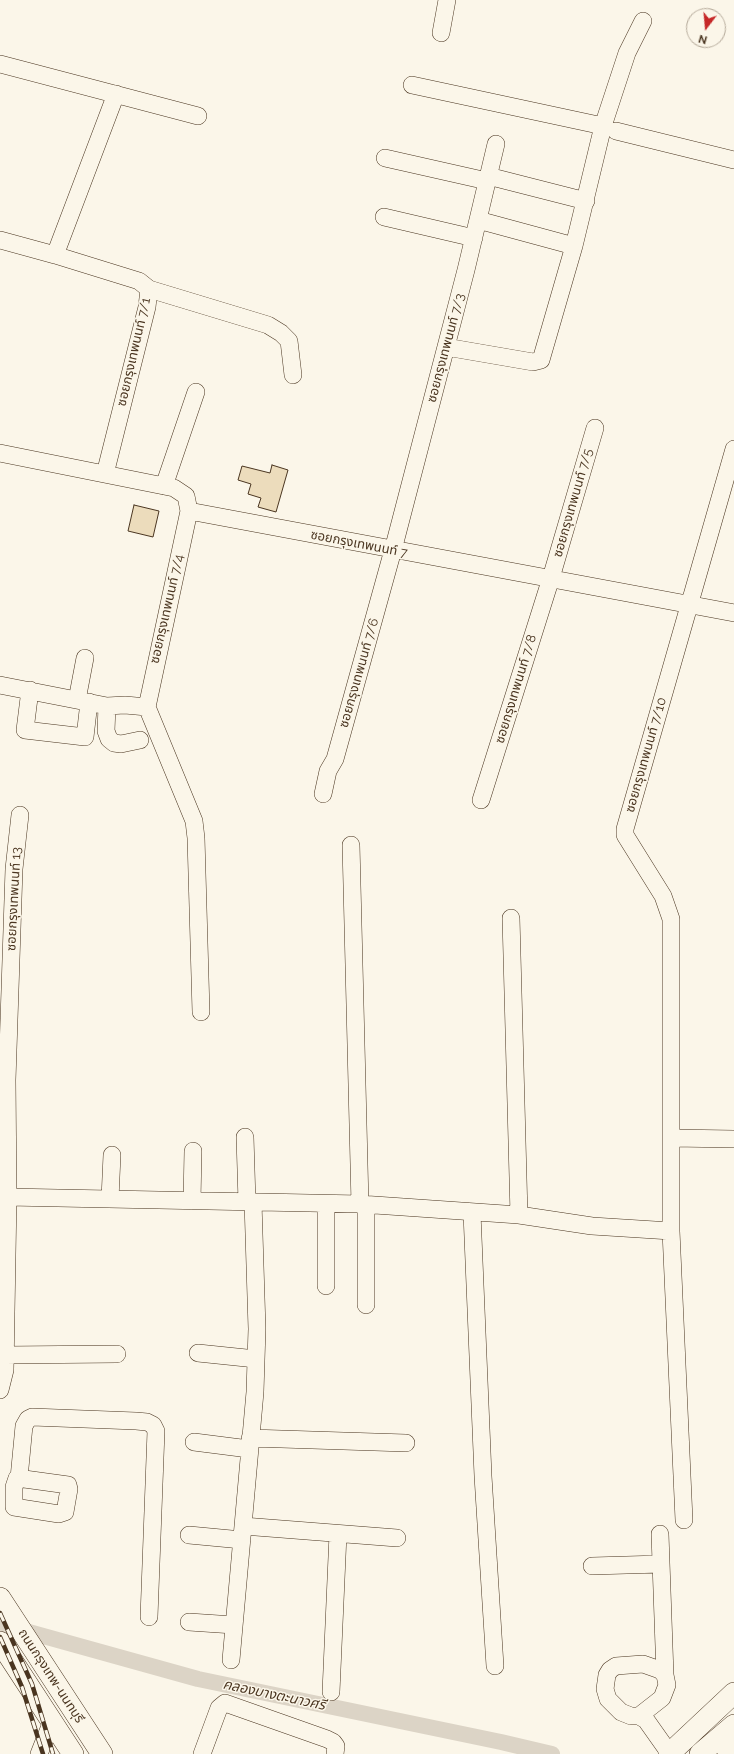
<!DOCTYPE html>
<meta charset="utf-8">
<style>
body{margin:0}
#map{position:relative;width:734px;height:1754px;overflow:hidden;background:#fbf6e9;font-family:Raleway,sans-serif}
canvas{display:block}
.north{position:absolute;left:686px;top:8px;width:40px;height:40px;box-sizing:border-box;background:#fbf6e9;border:1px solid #b4a999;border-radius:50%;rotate:196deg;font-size:11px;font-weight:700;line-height:16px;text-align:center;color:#4a3520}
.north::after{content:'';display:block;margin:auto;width:14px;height:18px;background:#c62828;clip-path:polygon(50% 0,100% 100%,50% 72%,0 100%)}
</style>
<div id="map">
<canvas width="734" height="1754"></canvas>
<div class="north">N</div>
</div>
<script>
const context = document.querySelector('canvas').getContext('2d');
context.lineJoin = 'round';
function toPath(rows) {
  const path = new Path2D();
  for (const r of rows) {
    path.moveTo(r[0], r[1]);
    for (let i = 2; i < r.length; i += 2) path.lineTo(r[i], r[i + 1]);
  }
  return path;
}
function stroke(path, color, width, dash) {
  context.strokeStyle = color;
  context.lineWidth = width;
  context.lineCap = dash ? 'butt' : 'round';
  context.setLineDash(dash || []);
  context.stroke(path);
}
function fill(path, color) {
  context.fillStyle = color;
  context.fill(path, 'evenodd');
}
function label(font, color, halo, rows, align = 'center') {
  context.font = font + ' Raleway,"Noto Sans Thai",sans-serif';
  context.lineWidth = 3;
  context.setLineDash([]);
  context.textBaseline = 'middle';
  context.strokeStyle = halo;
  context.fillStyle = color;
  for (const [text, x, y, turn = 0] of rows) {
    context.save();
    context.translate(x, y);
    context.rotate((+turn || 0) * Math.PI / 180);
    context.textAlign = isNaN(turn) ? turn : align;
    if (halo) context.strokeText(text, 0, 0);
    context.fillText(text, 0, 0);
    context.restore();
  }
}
stroke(toPath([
 [0,1624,198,1679,501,1742,552,1754]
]), '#dcd4c6', 16);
const building = toPath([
 [272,465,288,470,276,512,258,507,261,498,248,494,251,484,238,480,242,466,270,473,272,465],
 [134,505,159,511,153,537,128,531,134,505]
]);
fill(building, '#ecdcbc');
stroke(building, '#4a3520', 1);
const minor = toPath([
 [441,33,447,0],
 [0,64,198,116],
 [412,85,603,126],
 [616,131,734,160],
 [385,158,487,181],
 [488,176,586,201],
 [384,217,474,238],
 [478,220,574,246],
 [0,240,55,255,139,281,149,289,147,307,105,474],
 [55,255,116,94],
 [149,289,268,325,281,333,289,341,293,375],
 [446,347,533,362,541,360,574,246,603,126,627,53,643,21],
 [0,453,174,488,186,496,189,511,734,613],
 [164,486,196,392],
 [189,511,147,707,194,821,196,838,201,1012],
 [0,685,107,706,125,705,147,707],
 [30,690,25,730,85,737,89,702],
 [77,700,85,658],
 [107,706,106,731,109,739,114,743,121,744,140,740],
 [323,794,328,771,335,759,393,550,466,270,496,144],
 [481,800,551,578,595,428],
 [351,845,360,1204],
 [511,918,519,1215],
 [245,1137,247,1202],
 [672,1138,734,1139],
 [8,1197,360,1204,519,1215,592,1226,671,1231],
 [110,1199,112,1155],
 [192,1201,193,1151],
 [366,1205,366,1305],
 [472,1213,483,1476,495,1666],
 [326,1286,326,1204],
 [198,1353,256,1359],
 [5,1355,117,1354],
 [0,1390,5,1370,8,1197,7,1080,14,869,20,815],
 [250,1438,406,1443],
 [194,1442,249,1449],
 [17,1478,68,1485,69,1489,65,1512,59,1514,14,1507,14,1487,17,1478],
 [19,1478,24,1426,28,1419,32,1417,136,1421,147,1422,153,1425,156,1431,149,1617],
 [684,1520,671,1231,671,919,663,896,625,835,625,829,734,449],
 [243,1526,397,1538],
 [660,1534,665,1675],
 [189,1535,242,1540],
 [592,1566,661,1564],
 [189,1622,234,1625],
 [231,1660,255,1392,257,1329,253,1202],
 [331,1692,338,1534],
 [639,1716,662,1698,667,1685,665,1675,660,1670,643,1664,616,1666,610,1670,607,1675,605,1689,608,1699,621,1712,631,1716,639,1716,646,1720,670,1754],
 [39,1754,52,1721],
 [202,1754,219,1708,225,1703,327,1739,333,1742,336,1746,335,1754]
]);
const major = toPath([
 [0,1598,102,1754],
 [0,1642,73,1754],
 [669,1754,734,1693],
 [700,1754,734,1725],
 [728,1754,734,1749]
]);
stroke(minor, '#4a3520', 18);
stroke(major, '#4a3520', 22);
stroke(minor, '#fbf6e9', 17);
stroke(major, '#fbf6e9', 21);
const rail = toPath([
 [0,1613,32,1684,53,1754],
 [0,1637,22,1687,43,1754]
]);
stroke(rail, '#4a3520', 4.5);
stroke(rail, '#fbf6e9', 3, [9]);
label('13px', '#4a3520', '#fbf6e9', [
 ["ซอยกรุงเทพนนท์ 7/3",446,348,-75],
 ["ซอยกรุงเทพนนท์ 7/1",134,352,-77],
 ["ซอยกรุงเทพนนท์ 7/5",573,503,-74],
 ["ซอยกรุงเทพนนท์ 7",359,544,11],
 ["ซอยกรุงเทพนนท์ 7/4",167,609,-77],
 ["ซอยกรุงเทพนนท์ 7/6",359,673,-74],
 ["ซอยกรุงเทพนนท์ 7/8",516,689,-73],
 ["ซอยกรุงเทพนนท์ 7/10",646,755,-74],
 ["ซอยกรุงเทพนนท์ 13",14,899,-87],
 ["ถนนกรุงเทพ-นนทบุรี",51,1676,57]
]);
label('italic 14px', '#4a3520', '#fbf6e9', [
 ["คลองบางตะนาวศรี",274,1695,12]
]);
</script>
